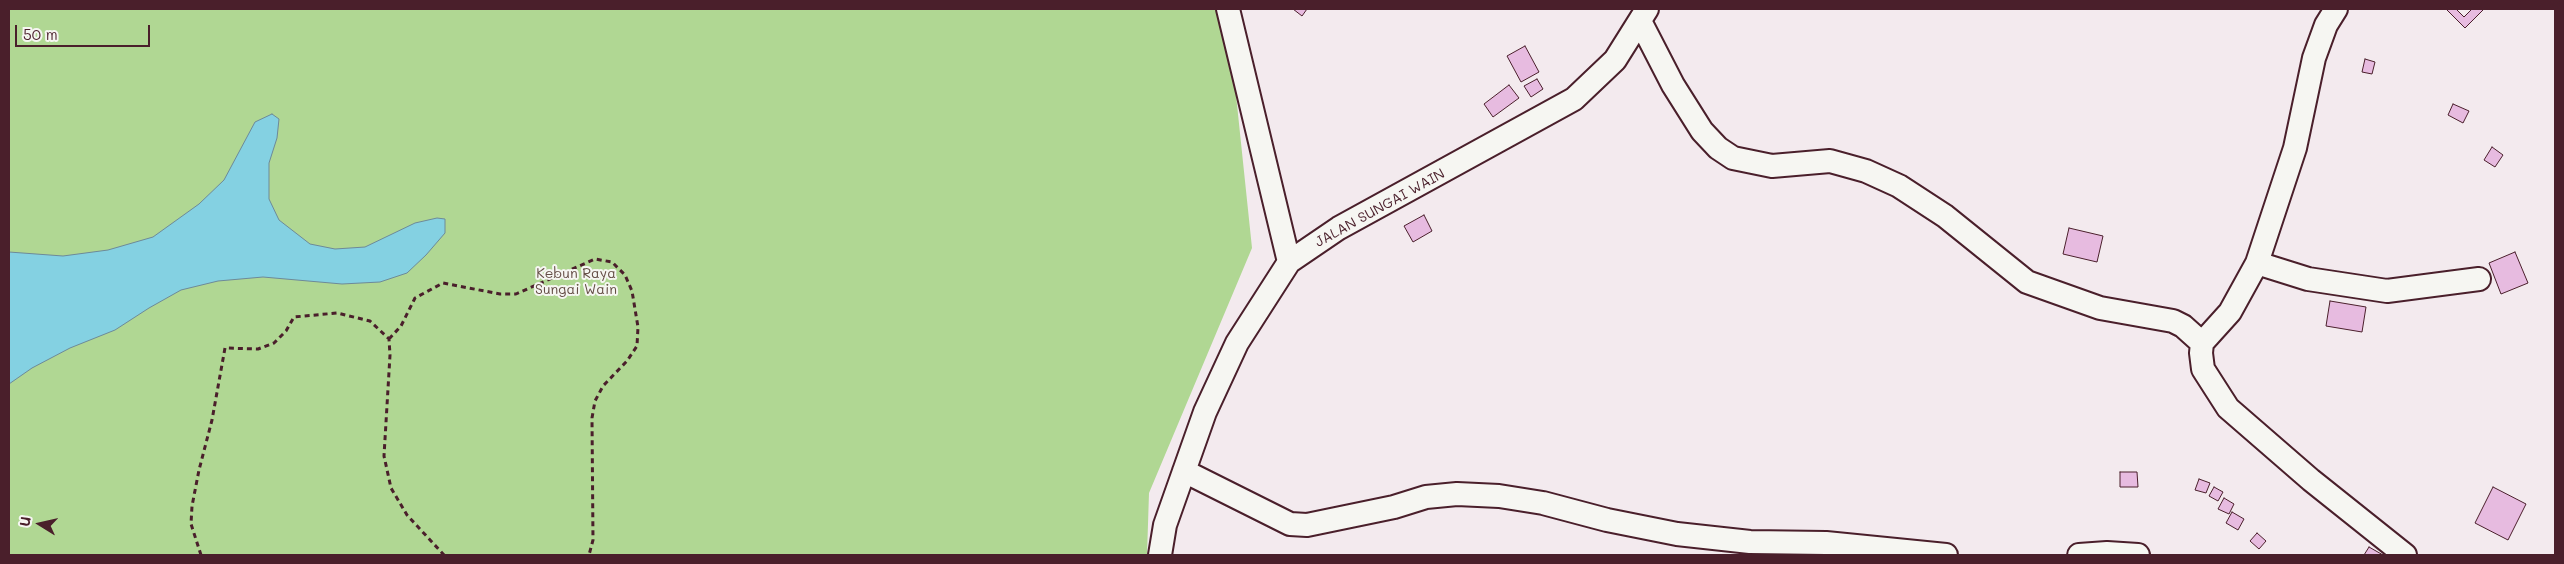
<!DOCTYPE html>
<style>
body{margin:0}
#map{position:relative;width:2564px;height:564px;overflow:hidden;background:#f3eaee;font-family:Mali,sans-serif}
canvas{display:block}
.frame{position:absolute;inset:0;border:10px solid #4a1f2b;pointer-events:none}
.north{position:absolute;left:15px;top:499px;width:50px;height:50px;-webkit-text-stroke:4px #f6f6f2;paint-order:stroke;rotate:280deg;font-size:14px;font-weight:700;line-height:20px;text-align:center;color:#4a1f2b}
.north::after{content:'';display:block;margin:auto;width:18px;height:22px;background:#4a1f2b;clip-path:polygon(50% 0,100% 100%,50% 72%,0 100%)}
.scale{position:absolute;left:15px;top:25px;width:135px;height:22px;box-sizing:border-box;border:2px solid #4a1f2b;border-top:0;padding-left:6px;font-size:15px;line-height:18px;white-space:nowrap;color:#4a1f2b;-webkit-text-stroke:4px #f6f6f2;paint-order:stroke}
</style>
<div id="map">
<canvas width="2564" height="564"></canvas>
<div class="frame"></div>
<div class="north">U</div>
<div class="scale">50 m</div>
</div>
<script>
const context = document.querySelector('canvas').getContext('2d');
context.lineJoin = 'round';
function fill(path, color) {
  context.fillStyle = color;
  context.fill(path, 'evenodd');
}
function toPath(rows) {
  const path = new Path2D();
  for (const r of rows) {
    path.moveTo(r[0], r[1]);
    for (let i = 2; i < r.length; i += 2) path.lineTo(r[i], r[i + 1]);
  }
  return path;
}
function stroke(path, color, width, dash) {
  context.strokeStyle = color;
  context.lineWidth = width;
  context.lineCap = dash ? 'butt' : 'round';
  context.setLineDash(dash || []);
  context.stroke(path);
}
function label(font, color, halo, rows, align = 'center') {
  context.font = font + ' Mali,sans-serif';
  context.lineWidth = 4;
  context.setLineDash([]);
  context.textBaseline = 'middle';
  context.strokeStyle = halo;
  context.fillStyle = color;
  for (const [text, x, y, turn = 0] of rows) {
    context.save();
    context.translate(x, y);
    context.rotate((+turn || 0) * Math.PI / 180);
    context.textAlign = isNaN(turn) ? turn : align;
    if (halo) context.strokeText(text, 0, 0);
    context.fillText(text, 0, 0);
    context.restore();
  }
}
fill(toPath([
 [9,9,1227,9,1252,248,1149,493,1147,555,9,555]
]), '#b0d793');
const water = toPath([
 [272,114,279,119,277,138,269,163,269,199,279,220,310,244,335,249,365,247,415,223,437,218,445,219,445,233,426,255,407,273,380,282,342,284,263,277,218,281,181,290,149,308,115,330,70,348,32,368,9,384,9,252,63,256,108,250,153,237,199,204,224,180,255,122,272,114]
]);
fill(water, '#84d1e2');
stroke(water, '#6d8a99', 1);
const building = toPath([
 [1293,9,1307,9,1302,16,1293,9],
 [2446,9,2484,9,2465,28,2446,9],
 [2456,9,2472,9,2464,17,2456,9],
 [1525,46,1539,72,1521,82,1507,56,1525,46],
 [2365,59,2375,62,2372,74,2362,72,2365,59],
 [1537,79,1543,89,1531,97,1524,86,1537,79],
 [1509,85,1519,98,1493,117,1484,104,1509,85],
 [2453,104,2469,111,2463,123,2448,115,2453,104],
 [2492,147,2503,155,2495,167,2484,160,2492,147],
 [1424,215,1432,231,1413,242,1404,226,1424,215],
 [2069,228,2103,236,2097,262,2063,254,2069,228],
 [2515,252,2528,283,2501,294,2489,263,2515,252],
 [2330,301,2366,307,2362,332,2326,326,2330,301],
 [2120,472,2137,472,2138,487,2120,487,2120,472],
 [2199,479,2210,483,2206,493,2195,490,2199,479],
 [2214,487,2223,492,2218,501,2209,496,2214,487],
 [2493,487,2526,504,2508,540,2475,523,2493,487],
 [2224,498,2234,504,2229,514,2218,509,2224,498],
 [2232,512,2244,519,2238,530,2226,523,2232,512],
 [2257,533,2266,541,2259,549,2250,541,2257,533],
 [2369,547,2383,555,2364,555,2369,547]
]);
fill(building, '#e7bbe0');
stroke(building, '#4a1f2b', 1);
const minor = toPath([
 [1228,9,1289,262],
 [2336,9,2326,25,2314,58,2295,148,2257,263,2230,312,2202,343,2201,353,2203,369,2228,408,2311,480,2405,555],
 [1640,21,1673,85,1702,131,1718,148,1733,158,1772,166,1830,161,1866,171,1899,186,1945,216,2027,282,2100,308,2173,321,2183,326,2202,343],
 [2257,263,2308,279,2387,291,2479,279],
 [1184,471,1290,524,1307,525,1394,507,1426,497,1457,494,1499,496,1543,503,1607,520,1677,534,1750,542,1826,543,1946,555],
 [1160,555,1165,525,1205,412,1237,343,1289,262,1339,228,1574,99,1615,60,1647,9],
 [2079,555,2107,553,2138,555]
]);
stroke(minor, '#4a1f2b', 26);
stroke(toPath([
 [389,339,401,326,415,298,443,283,500,294,516,294,595,259,612,262,625,275,632,291,638,327,637,346,627,361,603,386,595,401,592,418,593,540,589,555],
 [201,555,191,524,192,506,199,470,212,420,225,348,258,349,274,343,286,331,294,317,337,313,370,321,389,339,390,355,384,456,391,488,407,515,444,555]
]), '#4a1f2b', 3, [5, 4]);
stroke(minor, '#f6f6f2', 22);
label('14px', '#4a1f2b', '#f6f6f2', [
 ["JALAN SUNGAI WAIN",1380,208,-29]
]);
label('14px', '#644d45', '#f6f6f2', [
 ["Kebun Raya",576,274],
 ["Sungai Wain",576,290]
]);
</script>
